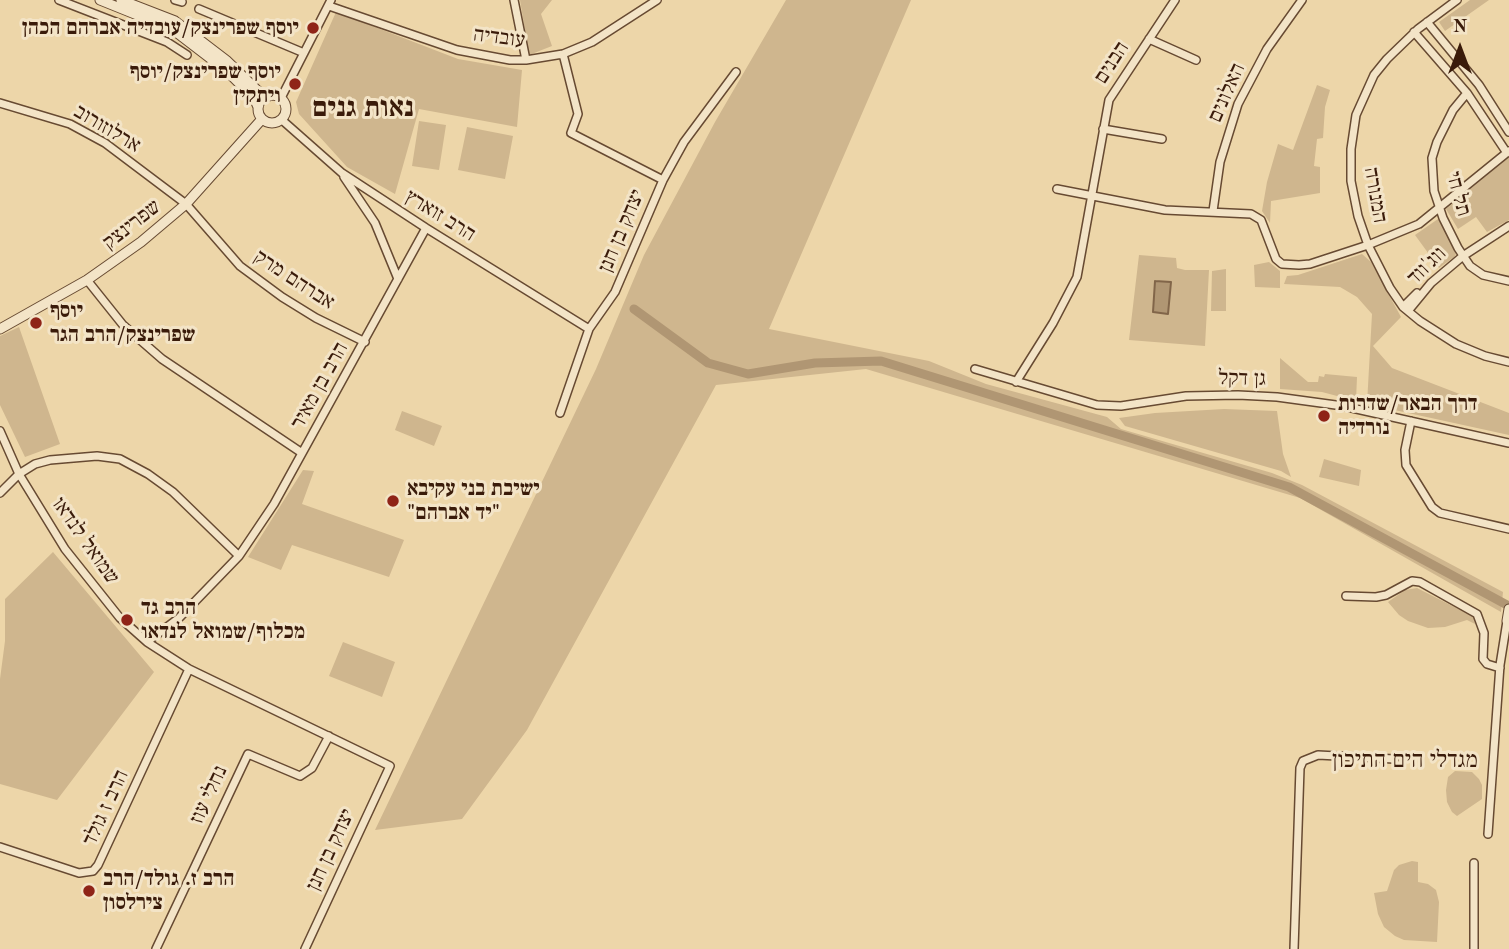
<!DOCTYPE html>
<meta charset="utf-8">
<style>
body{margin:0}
#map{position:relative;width:1509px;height:949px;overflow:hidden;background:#edd6a9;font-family:"Old Standard TT",serif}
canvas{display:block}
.north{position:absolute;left:1425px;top:14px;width:70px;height:70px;-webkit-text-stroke:5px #f3e4c7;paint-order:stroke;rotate:0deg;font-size:19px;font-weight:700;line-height:28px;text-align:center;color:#3a1b0a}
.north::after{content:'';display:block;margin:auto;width:24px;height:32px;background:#3a1b0a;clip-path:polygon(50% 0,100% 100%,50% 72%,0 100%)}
</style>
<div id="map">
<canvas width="1509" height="949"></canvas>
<div class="north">N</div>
</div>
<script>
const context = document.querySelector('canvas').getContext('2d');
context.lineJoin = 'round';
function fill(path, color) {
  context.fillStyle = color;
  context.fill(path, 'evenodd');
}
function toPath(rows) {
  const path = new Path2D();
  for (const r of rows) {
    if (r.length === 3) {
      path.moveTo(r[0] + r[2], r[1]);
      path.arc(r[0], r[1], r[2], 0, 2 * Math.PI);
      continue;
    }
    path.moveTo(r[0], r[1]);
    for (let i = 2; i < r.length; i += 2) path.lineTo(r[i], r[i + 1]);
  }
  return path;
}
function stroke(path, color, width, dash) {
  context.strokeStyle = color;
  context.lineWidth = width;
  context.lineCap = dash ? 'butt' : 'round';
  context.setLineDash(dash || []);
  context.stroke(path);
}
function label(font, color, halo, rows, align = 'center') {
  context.font = font + ' "Old Standard TT","Frank Ruhl Libre",serif';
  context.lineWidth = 6;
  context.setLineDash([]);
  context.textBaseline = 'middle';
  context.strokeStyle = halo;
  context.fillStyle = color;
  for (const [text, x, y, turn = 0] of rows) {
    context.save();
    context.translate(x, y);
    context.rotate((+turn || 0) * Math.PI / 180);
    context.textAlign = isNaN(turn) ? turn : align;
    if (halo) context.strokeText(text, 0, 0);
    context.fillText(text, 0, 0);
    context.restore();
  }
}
fill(toPath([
 [520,0,552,0,541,14,552,46,529,55],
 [786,0,911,0,769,329,929,361,986,384,1107,417,1121,429,1272,473,1302,485,1503,592,1501,612,1300,498,866,369,716,385,527,730,462,819,375,830,596,369,644,255,715,122],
 [1470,0,1489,0,1445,31,1439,22],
 [336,12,458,59,522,70,517,127,419,109,395,194,347,167,299,114,296,102],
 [1317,85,1330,90,1325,107,1323,138,1317,139,1314,166,1320,167,1320,193,1271,201,1270,223,1262,211,1267,182,1278,144,1293,150],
 [419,121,446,125,439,170,412,166],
 [467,127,513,136,505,179,458,170],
 [1509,157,1509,220,1487,232,1476,217,1458,229,1446,209],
 [1438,219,1441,221,1456,254,1454,257,1439,268,1415,235],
 [1362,254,1371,262,1401,317,1373,346,1392,368,1509,413,1509,435,1367,404,1372,314,1357,297,1340,287,1284,284,1287,276,1298,275],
 [1139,255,1176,258,1177,268,1185,270,1209,270,1205,346,1129,340],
 [1269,262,1280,271,1280,288,1255,287,1254,265],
 [1226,269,1226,311,1211,311,1212,271],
 [19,327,60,444,25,457,0,405,0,336],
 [1280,358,1308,382,1318,382,1319,376,1324,377,1325,374,1357,377,1356,401,1322,392,1280,389],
 [1224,409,1277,411,1283,454,1291,477,1281,471,1125,426,1119,418,1155,413],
 [402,411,442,426,434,446,395,430],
 [1324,459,1361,470,1359,486,1319,477],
 [303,470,314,471,302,504,404,540,389,577,292,545,281,570,248,557],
 [53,552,154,672,57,800,0,784,0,679,5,641,5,599],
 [1417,588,1474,617,1475,624,1467,620,1445,627,1428,628,1408,621,1399,615,1388,602,1405,590],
 [343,642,395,662,382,697,329,676],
 [1455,771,1472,772,1479,779,1482,785,1482,799,1457,816,1452,812,1447,802,1446,790,1448,777],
 [1412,861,1418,862,1418,882,1428,884,1436,890,1439,902,1437,942,1404,940,1395,936,1384,927,1378,914,1374,893,1387,891,1394,870,1399,865]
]), '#cfb68e');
const water = toPath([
 [1155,281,1171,282,1168,314,1153,312,1155,281]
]);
fill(water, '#b09673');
stroke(water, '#816549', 2);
stroke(toPath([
 [634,309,708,363,748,374,815,363,881,361,1289,487,1509,606]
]), '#b09673', 9);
const minor = toPath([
 [59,0,167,42,187,55],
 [175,0,182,2],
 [514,0,526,60],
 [1457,0,1418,29,1387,59,1374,75,1356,115,1351,149,1351,181,1358,216,1368,245,1390,288,1403,307,1420,321,1456,344,1485,356,1509,362],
 [329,6,457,50,510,60,526,60,563,54,592,42,657,0],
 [199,9,304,53],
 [1427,22,1479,85,1509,132],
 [1414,32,1467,93,1507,153],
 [1149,39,1196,60],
 [563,54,578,114,571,133,663,180],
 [1467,93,1453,110,1437,142,1432,158,1434,191,1443,218,1458,248,1470,266,1483,275,1509,281],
 [281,98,331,0],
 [0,103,70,124,105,143,186,204,240,266,282,297,316,318,365,342],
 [282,120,342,173,426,228,589,329],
 [1103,129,1162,139],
 [344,177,375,223,398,279],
 [1057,189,1165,210,1251,214,1261,220,1276,259,1282,264,1299,265,1310,264,1368,245,1419,224,1509,151],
 [1213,211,1220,162,1238,104,1267,49,1302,0],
 [87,280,123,325,162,359,302,453],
 [1403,307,1417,293],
 [1408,311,1431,283,1463,256,1509,226],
 [975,369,1097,405,1121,406,1186,396,1238,395,1277,397,1343,406,1509,443],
 [1016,382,1053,323,1077,277,1109,100,1175,0],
 [560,413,589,329,615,292,663,180,684,142,736,72],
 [1411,421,1405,450,1406,465,1432,507,1440,513,1509,529],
 [0,431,19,474,65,549,120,618,147,642,189,669,390,766,305,949],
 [0,493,19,474,35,464,50,460,97,456,120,459,148,474,173,492,239,556],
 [1346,596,1376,597,1386,595,1412,581,1420,582,1477,614,1484,633,1483,659,1487,664,1500,668],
 [147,642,179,618,239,556,274,504,426,228],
 [1488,834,1500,665,1507,621],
 [0,847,79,873,93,871,98,865,189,669],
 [156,949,248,754,300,776,312,768,329,736],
 [1294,949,1300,768,1303,761,1318,755,1394,759],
 [1474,949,1474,863]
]);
const tertiary = toPath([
 [100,0,172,29,228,72,254,98,258,107],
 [121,0,175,21,226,60,261,94,269,96],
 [272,109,14],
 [0,329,87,280,141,242,186,204,262,119],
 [1507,621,1509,609]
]);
stroke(minor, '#674a32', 10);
stroke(tertiary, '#674a32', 11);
stroke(minor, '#f3e4c7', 7);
stroke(tertiary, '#f3e4c7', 9);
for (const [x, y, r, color] of [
 [313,28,7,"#8f2418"],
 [295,84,7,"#8f2418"],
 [36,323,7,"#8f2418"],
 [1324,416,7,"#8f2418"],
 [393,501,7,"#8f2418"],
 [127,620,7,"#8f2418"],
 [89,891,7,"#8f2418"]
]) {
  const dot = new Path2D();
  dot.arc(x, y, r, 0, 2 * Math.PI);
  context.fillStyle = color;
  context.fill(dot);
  stroke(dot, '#f3e4c7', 2.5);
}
label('bold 21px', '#3a1b0a', '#f3e4c7', [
 ["יוסף שפרינצק/עובדיה אברהם הכהן",299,28,"right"],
 ["יוסף שפרינצק/יוסף",281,72,"right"],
 ["ויתקין",281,96,"right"],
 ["יוסף",50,311],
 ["שפרינצק/הרב הגר",50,335],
 ["דרך הבאר/שדרות",1338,404],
 ["נורדיה",1338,428],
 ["ישיבת בני עקיבא",407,489],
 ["\"יד אברהם\"",407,513],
 ["הרב גד",141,608],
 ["מכלוף/שמואל לנדאו",141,632],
 ["הרב ז. גולד/הרב",103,879],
 ["צירלסון",103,903]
], 'left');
label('21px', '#3a1b0a', '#f3e4c7', [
 ["עובדיה",499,38,7],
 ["הבנים",1112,63,-57],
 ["האלונים",1227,93,-66],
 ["ארלוזורוב",107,129,31],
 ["תל חי",1458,194,75],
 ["המנורה",1375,195,80],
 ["הרב זוארץ",440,216,32],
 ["שפרינצק",132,225,-38],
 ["יצחק בן חנן",622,231,-67],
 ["ווג'ווד",1427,266,-44],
 ["אברהם מרק",294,280,33],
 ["גן דקל",1242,379,1],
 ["הרב בן מאיר",320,386,-61],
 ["שמואל לנדאו",85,541,55],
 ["נחלי עוז",209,795,-65],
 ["הרב ז גולד",106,808,-65],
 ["יצחק בן חנן",331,850,-65]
]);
label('23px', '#3a1b0a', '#f3e4c7', [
 ["מגדלי הים התיכון",1405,761]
]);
label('bold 28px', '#3a1b0a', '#f3e4c7', [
 ["נאות גנים",363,109]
]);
</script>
